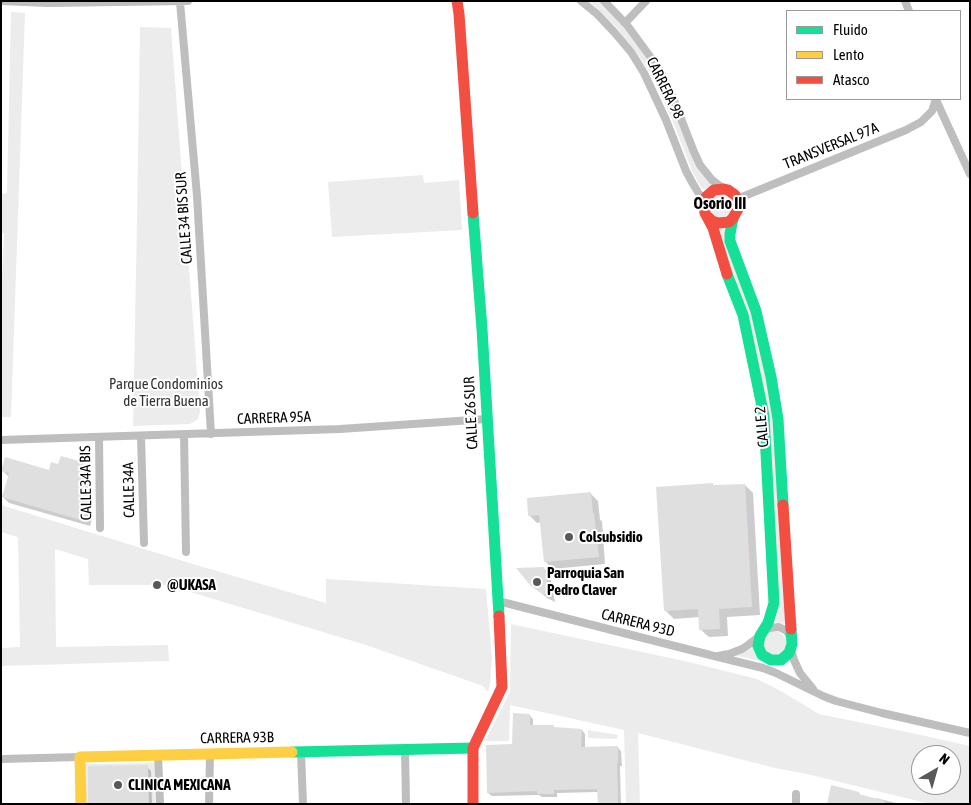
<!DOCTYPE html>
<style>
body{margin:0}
#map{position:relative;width:971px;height:805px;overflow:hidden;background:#fff;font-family:"Asap Condensed",sans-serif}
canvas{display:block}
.frame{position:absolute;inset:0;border:2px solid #000;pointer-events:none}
.legend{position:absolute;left:786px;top:10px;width:175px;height:90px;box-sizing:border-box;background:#fff;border:1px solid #999;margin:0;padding:6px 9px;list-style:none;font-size:15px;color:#000}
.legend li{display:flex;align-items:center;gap:10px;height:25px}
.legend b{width:25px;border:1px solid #999}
.north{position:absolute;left:911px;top:745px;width:50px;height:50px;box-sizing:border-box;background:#fff;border:1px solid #999;border-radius:50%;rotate:38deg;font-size:14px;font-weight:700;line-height:20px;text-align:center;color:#000}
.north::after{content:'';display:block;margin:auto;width:18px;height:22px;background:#595959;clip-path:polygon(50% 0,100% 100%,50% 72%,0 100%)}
</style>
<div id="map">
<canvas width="971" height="805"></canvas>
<div class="frame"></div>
<ul class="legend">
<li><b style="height:6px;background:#16e098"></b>Fluido</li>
<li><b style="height:6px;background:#ffcf43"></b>Lento</li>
<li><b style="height:6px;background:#f24e42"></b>Atasco</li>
</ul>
<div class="north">N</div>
</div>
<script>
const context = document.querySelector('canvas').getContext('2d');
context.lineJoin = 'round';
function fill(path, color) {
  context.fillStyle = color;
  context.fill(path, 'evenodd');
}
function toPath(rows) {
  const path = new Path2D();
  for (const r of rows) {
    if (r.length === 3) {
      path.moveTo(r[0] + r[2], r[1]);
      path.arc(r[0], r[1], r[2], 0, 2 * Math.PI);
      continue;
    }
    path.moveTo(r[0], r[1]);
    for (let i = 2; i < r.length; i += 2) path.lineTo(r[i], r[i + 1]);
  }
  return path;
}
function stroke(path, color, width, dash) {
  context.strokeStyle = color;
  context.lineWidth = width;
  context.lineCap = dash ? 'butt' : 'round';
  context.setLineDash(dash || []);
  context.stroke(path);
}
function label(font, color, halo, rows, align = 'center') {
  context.font = font + ' "Asap Condensed",sans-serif';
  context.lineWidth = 4;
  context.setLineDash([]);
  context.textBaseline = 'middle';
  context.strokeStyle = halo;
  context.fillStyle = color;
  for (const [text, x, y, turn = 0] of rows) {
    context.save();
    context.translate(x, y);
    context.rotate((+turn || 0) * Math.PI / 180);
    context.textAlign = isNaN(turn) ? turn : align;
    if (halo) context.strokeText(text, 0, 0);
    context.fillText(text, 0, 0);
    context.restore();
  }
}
fill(toPath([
 [589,1,599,1,618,21,636,41,664,88,689,149,703,175,712,185,704,190,700,186,693,173,671,117,654,79,636,52,615,26],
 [11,12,25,13,11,417,1,417,1,302,4,233,1,233,1,194,7,193],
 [140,27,171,28,200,413,197,420,190,424,133,426,137,221],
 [423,175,424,183,459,180,462,230,332,237,328,182],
 [721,206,11],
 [728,226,760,347,767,383,773,419,787,626,782,623,775,622,778,610,779,598,770,458,718,229],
 [1,505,193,564,326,603,326,579,486,589,492,658,490,684,488,692,483,686,366,645,167,585,89,585,88,559,55,549,56,647,168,645,169,661,1,666,1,648,20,647,18,537,1,532],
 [511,624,689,662,757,679,781,691,819,714,921,735,970,746,970,804,930,804,807,774,775,768,638,733,640,804,626,804,624,730,510,705,509,741,485,741,510,692],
 [921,755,951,755,951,785,921,785],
 [771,632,779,632,783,635,787,642,786,650,775,657,765,651,763,640,768,634],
 [753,647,754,653,759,661,734,655,748,650],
 [588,730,618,735,617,739,588,738],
 [154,763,155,804,86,804,85,764]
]), '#ececec');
fill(toPath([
 [62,458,86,465,92,471,88,484,92,488,87,508,93,515,90,526,9,503,3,497,9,477,2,470,50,471,59,466],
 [712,484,714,486,745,485,753,493,760,615,727,617,728,636,709,637,700,629,700,617,674,619,665,610],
 [591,494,598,501,600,520,602,521,605,564,552,569,545,561,541,522,537,523,529,515],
 [543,568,550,574,555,602,547,598,532,585],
 [529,715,533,719,533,726,582,730,585,734,585,748,617,747,621,751,622,766,620,766,621,804,599,804,598,792,557,793,557,797,542,797,539,795,492,796,488,793],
 [147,767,151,771,152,804,89,804],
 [859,793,861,796,875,800,876,798,900,804,828,804]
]), '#0003');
fill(toPath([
 [61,456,86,463,82,479,87,481,80,505,88,507,84,521,2,497,9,473,1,471,5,457,49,470,51,462,58,464],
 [713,483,713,485,745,484,752,607,719,609,720,629,699,630,698,609,664,611,656,487],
 [591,492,593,513,594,513,599,557,544,562,539,515,528,516,527,498],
 [544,567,550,597,539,592,531,586,516,568],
 [513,713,530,714,530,725,554,725,554,727,582,729,581,747,618,746,618,763,617,763,618,804,598,804,597,789,554,790,554,794,537,794,537,791,487,793,486,745,512,744],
 [148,765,149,804,88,804,88,766],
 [831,785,859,792,859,794,885,801,885,804,827,804]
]), '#dfdfdf');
stroke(toPath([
 [1,1,48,3,188,1],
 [581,1,597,14,614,32,631,52,644,73,666,120,686,171,693,184,704,202],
 [604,1,627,25,660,70,671,93,694,152,700,165,712,180,724,189],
 [905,1,909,11],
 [180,2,197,196,211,434],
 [625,23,646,1],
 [936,100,970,174],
 [737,199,906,130,921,122,932,111,936,99],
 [184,434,186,552],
 [141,436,144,543],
 [99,437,100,528],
 [1,440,340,429,487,419],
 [498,601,714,656,763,668,776,673,823,696,836,701,882,713,970,733],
 [765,630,770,628,779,627,787,631,790,637],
 [791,649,794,660,800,673,813,689],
 [718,656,729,654,742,649,748,645,760,636],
 [405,749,406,804],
 [301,752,303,804],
 [158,755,160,804],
 [1,759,80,757],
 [796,794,796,804],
 [209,804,210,754]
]), '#bebebe', 8);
stroke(toPath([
 [473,213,482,329,499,616],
 [733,218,730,234,730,241,756,311,771,377,778,419,783,505],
 [727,274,743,315,764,416,774,603,768,623,760,636,758,646,762,655,771,660,781,660,789,653,792,644,791,629],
 [292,752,473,748]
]), '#16e098', 11);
stroke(toPath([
 [81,804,80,757,292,752]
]), '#ffcf43', 11);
stroke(toPath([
 [457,1,459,14,473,213],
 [708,217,712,221,718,223,729,222,733,218,738,209,738,204,735,195,728,190,724,189,714,190,706,197,704,202,705,213,713,228,727,274],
 [783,505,791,629],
 [473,804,473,748,502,687,499,616]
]), '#f24e42', 11);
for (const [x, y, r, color] of [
 [569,537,5,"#595959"],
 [537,582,5,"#595959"],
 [157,585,5,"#595959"],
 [118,785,5,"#595959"]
]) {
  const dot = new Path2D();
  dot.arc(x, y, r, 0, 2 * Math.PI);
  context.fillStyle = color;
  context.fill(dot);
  stroke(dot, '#fff', 2);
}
label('15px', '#000', '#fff', [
 ["CARRERA 98",665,88,64],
 ["TRANSVERSAL 97A",831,146,-22],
 ["CALLE 34 BIS SUR",184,218,-94],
 ["CALLE 26 SUR",471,413,-93],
 ["CARRERA 95A",274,418,-2],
 ["CALLE 2",762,427,-95],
 ["CALLE 34A BIS",86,483,-91],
 ["CALLE 34A",129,490,-91],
 ["CARRERA 93D",638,623,14],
 ["CARRERA 93B",237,738,-1]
]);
label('15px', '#333', '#fff', [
 ["Parque Condominios",166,384],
 ["de Tierra Buena",166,401]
]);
label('bold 15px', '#000', '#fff', [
 ["Colsubsidio",579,537],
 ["Parroquia San",547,573],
 ["Pedro Claver",547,590],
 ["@UKASA",167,585],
 ["CLINICA MEXICANA",128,785]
], 'left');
label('bold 16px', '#000', '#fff', [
 ["Osorio III",720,204]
]);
</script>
